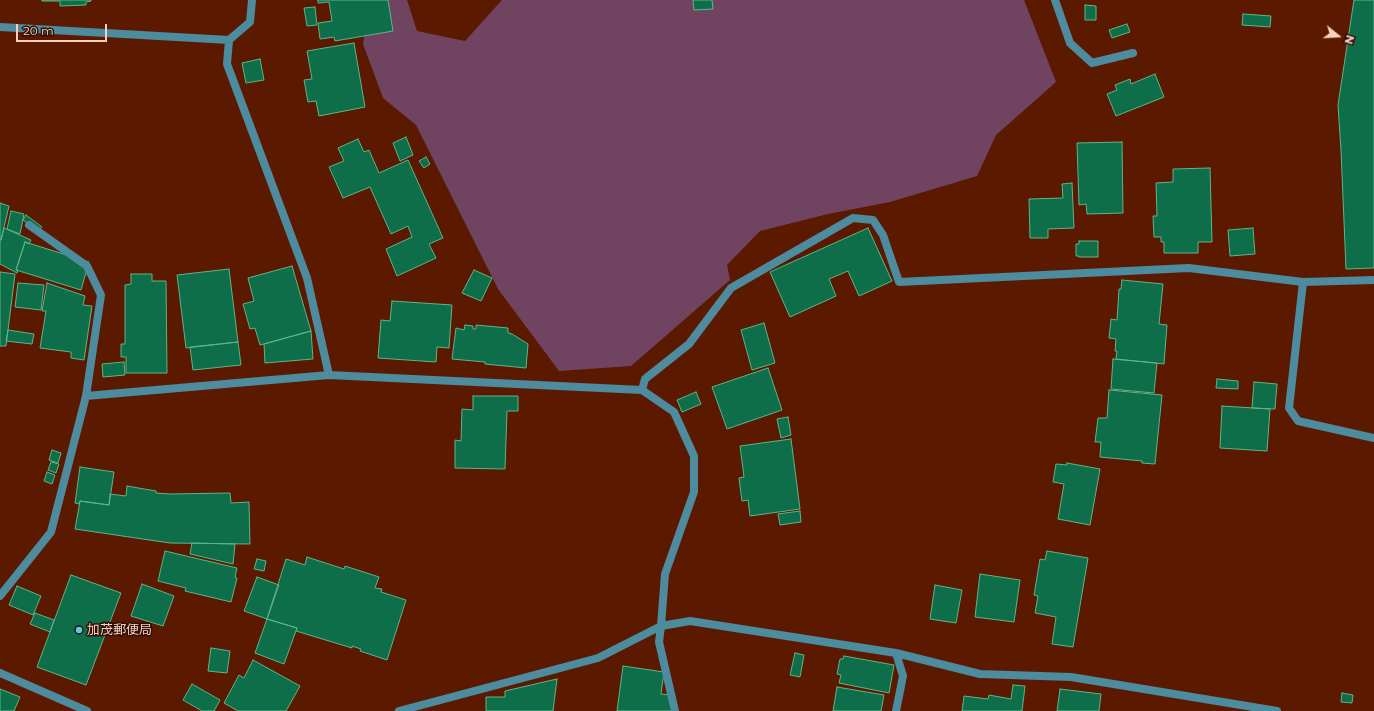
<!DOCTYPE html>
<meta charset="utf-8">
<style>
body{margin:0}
#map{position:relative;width:1374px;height:711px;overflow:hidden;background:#5b1900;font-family:Montserrat,sans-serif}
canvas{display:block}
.north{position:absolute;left:1318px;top:16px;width:40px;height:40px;-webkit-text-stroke:3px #2d1006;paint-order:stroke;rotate:108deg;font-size:11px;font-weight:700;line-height:16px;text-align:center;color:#f8cec0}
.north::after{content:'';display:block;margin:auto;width:14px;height:18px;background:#f8cec0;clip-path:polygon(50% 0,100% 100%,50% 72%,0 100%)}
.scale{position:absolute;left:16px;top:24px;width:91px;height:18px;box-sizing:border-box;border:2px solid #f8cec0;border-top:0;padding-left:5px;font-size:12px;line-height:14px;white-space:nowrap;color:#f8cec0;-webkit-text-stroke:3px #2d1006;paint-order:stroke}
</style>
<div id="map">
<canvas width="1374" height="711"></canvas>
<div class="north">N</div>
<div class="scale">20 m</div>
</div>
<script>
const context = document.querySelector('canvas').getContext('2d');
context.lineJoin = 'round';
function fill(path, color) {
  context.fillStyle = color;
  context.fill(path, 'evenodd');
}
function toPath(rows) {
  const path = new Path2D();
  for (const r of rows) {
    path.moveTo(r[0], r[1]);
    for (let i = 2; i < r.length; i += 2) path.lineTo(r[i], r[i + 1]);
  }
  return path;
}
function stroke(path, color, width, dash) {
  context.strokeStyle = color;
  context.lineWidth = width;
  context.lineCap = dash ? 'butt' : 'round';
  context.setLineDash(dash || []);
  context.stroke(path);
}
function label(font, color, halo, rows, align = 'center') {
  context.font = font + ' Montserrat,"Noto Sans JP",sans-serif';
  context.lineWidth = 3;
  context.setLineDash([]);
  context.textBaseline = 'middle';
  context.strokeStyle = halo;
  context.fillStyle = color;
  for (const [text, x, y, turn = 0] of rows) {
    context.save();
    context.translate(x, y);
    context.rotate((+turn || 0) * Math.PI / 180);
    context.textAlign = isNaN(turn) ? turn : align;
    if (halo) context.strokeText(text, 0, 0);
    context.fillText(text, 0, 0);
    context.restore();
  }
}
fill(toPath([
 [370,0,407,0,417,31,465,41,502,0,1024,0,1056,82,996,135,977,176,890,202,828,214,760,231,727,265,730,280,631,366,559,371,498,289,416,125,383,98,363,44]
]), '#704461');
const building = toPath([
 [42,0,91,0,91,1,86,2,86,5,60,6,60,1,42,1,42,0],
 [318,0,388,0,393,31,335,41,334,37,320,39,318,23,332,21,329,2,318,3,318,0],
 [693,0,712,0,713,9,694,10,693,0],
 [1354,0,1374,0,1374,268,1346,269,1341,150,1338,105,1354,0],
 [1085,5,1096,6,1096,20,1085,20,1085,5],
 [315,7,317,25,307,26,304,8,315,7],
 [1243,14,1271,16,1270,27,1242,25,1243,14],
 [1127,24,1130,32,1112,38,1109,30,1127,24],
 [354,43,365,107,319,116,316,101,308,102,304,80,312,79,307,51,354,43],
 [260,59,264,80,246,83,242,63,260,59],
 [1155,74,1164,97,1116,116,1107,94,1117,90,1115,85,1130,79,1131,84,1155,74],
 [406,137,413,155,400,161,393,143,406,137],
 [358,139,364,152,369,150,379,173,408,160,443,238,429,244,436,258,397,276,386,249,412,237,408,226,391,234,370,187,343,198,329,167,344,161,338,148,358,139],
 [1122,142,1123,213,1087,214,1086,204,1079,205,1077,143,1122,142],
 [426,157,430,164,424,168,419,161,426,157],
 [1210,168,1212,242,1198,242,1198,253,1164,253,1164,242,1161,242,1161,237,1154,237,1153,216,1157,216,1156,183,1173,182,1173,169,1210,168],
 [1072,183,1074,228,1048,229,1048,238,1030,238,1029,199,1063,198,1062,184,1072,183],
 [0,203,9,206,1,240,0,240,0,203],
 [11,211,24,214,20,234,7,229,11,211],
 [26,215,42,227,38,231,23,220,26,215],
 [4,228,31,240,29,244,25,242,16,270,18,270,17,273,0,264,0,240,1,240,4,228],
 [868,228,892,281,859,296,848,271,829,279,836,296,790,317,770,272,868,228],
 [1253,228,1255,254,1230,256,1228,230,1253,228],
 [1079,241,1098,241,1098,257,1079,257,1079,256,1076,256,1076,244,1079,244,1079,241],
 [25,242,89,262,81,290,16,270,25,242],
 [292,266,311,331,260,345,255,328,250,329,243,304,254,301,248,278,292,266],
 [229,269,238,342,186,348,177,275,229,269],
 [474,270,492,278,481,301,462,293,474,270],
 [0,272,15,274,6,346,0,346,0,272],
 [131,274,152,274,152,281,166,281,167,373,126,373,126,357,121,357,121,344,125,344,125,285,131,284,131,274],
 [1122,280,1163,284,1159,324,1167,325,1164,364,1116,359,1117,351,1115,351,1116,339,1109,338,1111,319,1117,320,1119,289,1121,289,1122,280],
 [18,283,44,285,41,310,15,307,18,283],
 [47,283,85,296,83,305,92,306,84,360,71,358,71,352,40,348,46,311,42,311,47,283],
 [392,301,452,305,449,348,437,347,436,362,378,358,381,320,390,321,392,301],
 [764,323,775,363,752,370,741,330,764,323],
 [465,325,473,326,473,329,476,329,476,325,508,328,508,333,512,334,528,344,526,368,485,364,485,362,452,359,456,328,464,330,465,325],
 [8,330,34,334,32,344,6,341,8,330],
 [311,331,313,359,265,363,264,344,311,331],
 [238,342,241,365,193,370,190,347,238,342],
 [1113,359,1157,363,1154,393,1111,389,1113,359],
 [124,362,125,375,103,377,102,364,124,362],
 [768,368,782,410,727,429,712,387,768,368],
 [1217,379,1238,381,1238,389,1216,388,1217,379],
 [1254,382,1277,384,1275,409,1252,408,1254,382],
 [1109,390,1162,395,1155,464,1142,463,1142,461,1100,457,1101,442,1095,442,1098,418,1107,418,1109,390],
 [696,392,701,404,682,412,677,400,696,392],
 [473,396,518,396,518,411,507,411,505,469,455,468,455,440,461,441,462,409,473,410,473,396],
 [1222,406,1270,409,1267,451,1220,448,1222,406],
 [788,417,791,435,781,438,777,419,788,417],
 [791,439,800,509,750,516,748,500,742,501,739,478,744,477,740,446,791,439],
 [52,450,61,453,58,463,49,460,52,450],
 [51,462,59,464,56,473,48,470,51,462],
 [1067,463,1100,469,1090,525,1058,519,1064,484,1053,482,1056,464,1067,465,1067,463],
 [80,467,114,472,109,505,80,501,79,504,75,503,80,467],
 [47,472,55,475,52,484,44,481,47,472],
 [127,486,156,491,156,493,170,494,230,493,231,503,249,502,250,544,170,543,75,529,80,501,109,505,110,494,126,496,127,486],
 [800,511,801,522,780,525,778,514,800,511],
 [192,543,235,544,233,564,190,554,192,543],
 [165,551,237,568,235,577,237,578,231,602,185,591,186,588,158,581,165,551],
 [1047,551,1088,558,1073,647,1052,644,1056,617,1035,613,1038,596,1034,595,1040,559,1045,560,1047,551],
 [307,557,344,569,345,566,379,577,375,588,382,589,381,592,406,600,387,660,360,651,361,649,352,646,352,648,296,631,297,628,267,619,286,559,305,565,307,557],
 [257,559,266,561,264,571,254,569,257,559],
 [980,574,1020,580,1014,622,975,617,980,574],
 [71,575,121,593,86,685,37,667,71,575],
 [257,577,279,585,267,619,244,611,257,577],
 [142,584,174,596,163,626,131,616,142,584],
 [935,585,962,590,956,623,930,619,935,585],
 [17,586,41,596,33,615,9,605,17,586],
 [35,613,54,620,50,632,30,624,35,613],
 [267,619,297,628,284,664,255,653,267,619],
 [211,648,230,651,227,673,208,671,211,648],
 [795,653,804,655,800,677,790,675,795,653],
 [844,656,894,665,889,693,839,683,841,675,837,674,840,659,843,659,844,656],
 [253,660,300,686,286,711,238,711,224,703,239,675,244,678,253,660],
 [623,666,664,672,661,694,671,695,674,711,617,711,623,666],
 [557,679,553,711,486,711,486,697,505,697,505,691,557,679],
 [192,684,220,700,214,711,202,711,183,700,192,684],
 [1013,685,1025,686,1022,711,962,711,964,696,988,699,989,695,1011,699,1013,685],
 [837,687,884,695,881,711,833,711,837,687],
 [0,689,20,697,14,711,0,711,0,689],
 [1060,689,1101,694,1099,711,1057,711,1060,689],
 [1342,693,1353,695,1352,703,1341,702,1342,693]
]);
fill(building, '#0d6e49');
stroke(building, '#60b48a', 1);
stroke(toPath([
 [1055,0,1070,43,1092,63,1133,53],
 [1303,282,1374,280]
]), '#4d8b9e', 8);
stroke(toPath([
 [0,27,229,40,250,22,252,0],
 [229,40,227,64,307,278,329,375],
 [642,390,645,379,689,344,731,288,853,218,873,220,883,235,899,282,1189,268,1303,282,1289,408,1298,421,1374,438],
 [86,396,329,375,642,390,674,412,694,456,694,492,665,574,661,626,659,642,675,711],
 [0,596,51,532,86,396,101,295,87,266,29,225],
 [896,653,903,676,896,711],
 [0,673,87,711],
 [399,711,598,658,661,626,690,621,896,653,980,674,1071,677,1277,711]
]), '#4d8b9e', 8);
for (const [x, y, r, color] of [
 [79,630,4,"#5cc7e7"]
]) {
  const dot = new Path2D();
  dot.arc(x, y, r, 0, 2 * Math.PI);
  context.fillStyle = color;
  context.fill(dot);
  stroke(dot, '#2d1006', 1.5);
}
label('13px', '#f8cec0', '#2d1006', [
 ["加茂郵便局",87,630]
], 'left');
</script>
